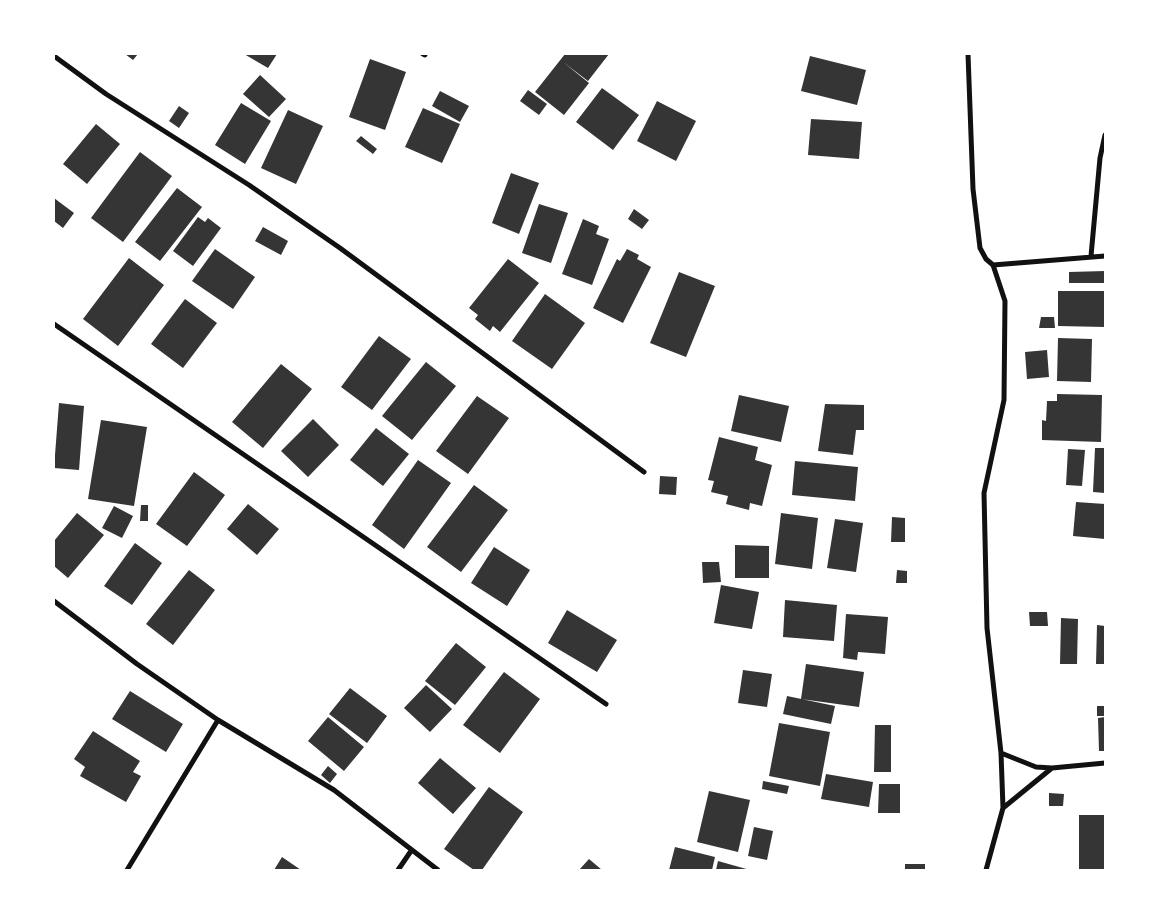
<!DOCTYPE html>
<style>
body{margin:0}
#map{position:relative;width:1159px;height:924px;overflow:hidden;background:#fff;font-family:"Fira Sans Condensed",sans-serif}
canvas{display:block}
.frame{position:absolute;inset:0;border:55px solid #fff;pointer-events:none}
</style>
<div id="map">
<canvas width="1159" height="924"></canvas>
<div class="frame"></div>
</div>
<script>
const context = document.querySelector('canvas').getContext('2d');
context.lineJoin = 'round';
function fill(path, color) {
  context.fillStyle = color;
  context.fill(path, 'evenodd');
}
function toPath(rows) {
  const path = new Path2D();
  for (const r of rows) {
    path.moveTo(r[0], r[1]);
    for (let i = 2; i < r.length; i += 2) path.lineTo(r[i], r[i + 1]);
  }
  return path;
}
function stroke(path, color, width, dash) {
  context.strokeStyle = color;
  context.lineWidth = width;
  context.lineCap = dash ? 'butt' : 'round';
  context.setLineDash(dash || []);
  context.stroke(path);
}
fill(toPath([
 [125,54,138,54,133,60],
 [244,54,277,54,268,68],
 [565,54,609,54,588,81,563,62,589,83,564,115,535,92],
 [810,56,866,70,857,105,801,91],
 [370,59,406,72,385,130,349,117],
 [260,75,286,99,269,117,243,94],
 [602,88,639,115,613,150,576,122],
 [528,90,547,104,539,115,520,101],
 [440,91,469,106,460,122,432,106],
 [657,101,696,121,676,161,637,141],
 [241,103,271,121,245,164,215,145],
 [179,106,189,113,179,128,169,121],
 [423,108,460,124,442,163,405,147],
 [288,110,323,126,296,184,261,168],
 [811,119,862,122,859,159,808,155],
 [96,124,120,144,87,184,63,164],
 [361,136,377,149,373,154,356,141],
 [140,152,172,176,123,242,91,218],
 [511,173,539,183,519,234,492,223],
 [177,188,202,207,160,261,135,242],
 [54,198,74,213,63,228,54,221],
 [539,204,568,213,551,263,522,253],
 [634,209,649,220,642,229,628,219],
 [198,217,205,222,208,218,221,228,193,266,173,251],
 [583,219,599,226,596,234,609,239,592,285,562,274],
 [263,227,288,241,281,255,255,241],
 [215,249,255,277,233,309,192,281],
 [627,249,639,255,637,259,651,267,623,323,593,308,617,259,620,261],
 [129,258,164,285,118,346,83,319],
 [508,259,539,283,500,332,493,326,490,331,475,319,478,315,469,308],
 [1105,271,1105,283,1069,283,1069,272],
 [679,272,715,286,686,357,650,343],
 [1058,291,1105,291,1105,327,1058,326],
 [545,294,585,323,552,369,512,341],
 [185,299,217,323,183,368,151,344],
 [1041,317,1054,317,1055,328,1039,328],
 [379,336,411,359,372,410,341,387],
 [1058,338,1092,339,1091,382,1057,381],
 [1047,350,1049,377,1027,379,1025,352],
 [426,362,456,386,412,440,382,416],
 [281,364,312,389,263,448,232,422],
 [1057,394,1102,395,1101,442,1042,440,1042,420,1046,421,1047,401,1057,401],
 [739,395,789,406,781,442,731,431],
 [477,396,509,418,468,474,436,451],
 [59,403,84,406,79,470,54,468],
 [825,404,864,405,864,430,856,430,853,455,818,451],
 [313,419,339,445,308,477,281,451],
 [101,420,147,427,134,506,88,499],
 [376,428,409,454,383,486,350,460],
 [719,437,758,447,755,460,772,465,762,506,750,503,749,510,726,504,728,496,711,492,714,481,708,480],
 [1095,448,1105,448,1105,493,1093,492],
 [1068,449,1085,450,1082,486,1066,485],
 [418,460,451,483,404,549,372,525],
 [795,461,858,467,855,501,792,495],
 [194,472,225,495,187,546,156,524],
 [660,476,677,477,676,495,659,494],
 [474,485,508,510,461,572,427,547],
 [1076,502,1105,504,1105,539,1073,536],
 [248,504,279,529,257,555,227,529],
 [141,505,148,505,148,521,140,521],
 [114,506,133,516,122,538,102,528],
 [77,513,104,535,68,578,54,566,54,541],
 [781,513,818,518,812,569,775,564],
 [892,517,905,518,905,542,891,542],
 [835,519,863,523,856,572,827,568],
 [135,543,162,563,132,605,104,586],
 [735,545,769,546,769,578,735,578],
 [494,547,530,570,507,606,471,583],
 [702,562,719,562,721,582,703,583],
 [189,570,215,590,173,645,146,624],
 [897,570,907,571,907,583,896,583],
 [721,585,759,592,752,629,714,623],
 [785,600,837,605,834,641,783,637],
 [567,610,617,640,597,672,548,643],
 [1029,612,1047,612,1048,626,1030,626],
 [846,614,888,617,885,654,858,652,857,660,843,658],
 [1061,618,1078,619,1077,664,1060,664],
 [1097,625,1105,626,1105,664,1096,664],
 [456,643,486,667,455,705,425,681],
 [806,664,864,672,859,707,801,699],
 [743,670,772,674,767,707,738,703],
 [504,672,540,699,500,753,463,725],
 [426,685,452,709,430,732,404,708],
 [350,688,387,716,367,743,329,714],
 [130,691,183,724,166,752,112,719],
 [787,696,835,706,831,724,783,714],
 [1097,706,1105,706,1105,716,1097,716],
 [328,717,364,747,344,771,308,741],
 [1105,717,1105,751,1099,751,1098,718],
 [779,723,830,732,820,786,769,776],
 [875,725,891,725,891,772,874,772],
 [93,731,140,761,133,772,141,776,126,802,80,776,85,767,74,759],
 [440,758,476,788,453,814,418,783],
 [328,766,337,774,330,783,321,775],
 [826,774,873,782,869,807,821,799],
 [763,781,789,786,787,794,762,789],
 [879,784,900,784,900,813,878,813],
 [489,787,523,812,482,870,474,870,444,849],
 [709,791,750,800,738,852,697,842],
 [1049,793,1064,794,1063,806,1049,806],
 [1079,815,1105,815,1105,870,1079,869],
 [754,827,773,831,767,860,748,856],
 [675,847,715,857,712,870,669,870],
 [282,857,301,870,274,870],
 [589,859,602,870,579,870],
 [718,861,750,870,716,870],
 [905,864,925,864,925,870,905,870]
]), '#353535');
stroke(toPath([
 [423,54,425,55],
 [968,54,973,189,980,248,986,259,993,265,1005,301,1004,400,984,493,987,628,1001,753,1003,808,986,870],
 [54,56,106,94,249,185,340,248,644,472],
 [1091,256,1100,158,1105,135],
 [993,265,1105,256],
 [54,324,606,704],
 [54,601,137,664,218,720,334,790,438,870],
 [1001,753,1036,767,1052,768],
 [1003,808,1052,768,1105,763],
 [127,870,218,720],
 [398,870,411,851]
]), '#111', 5);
</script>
